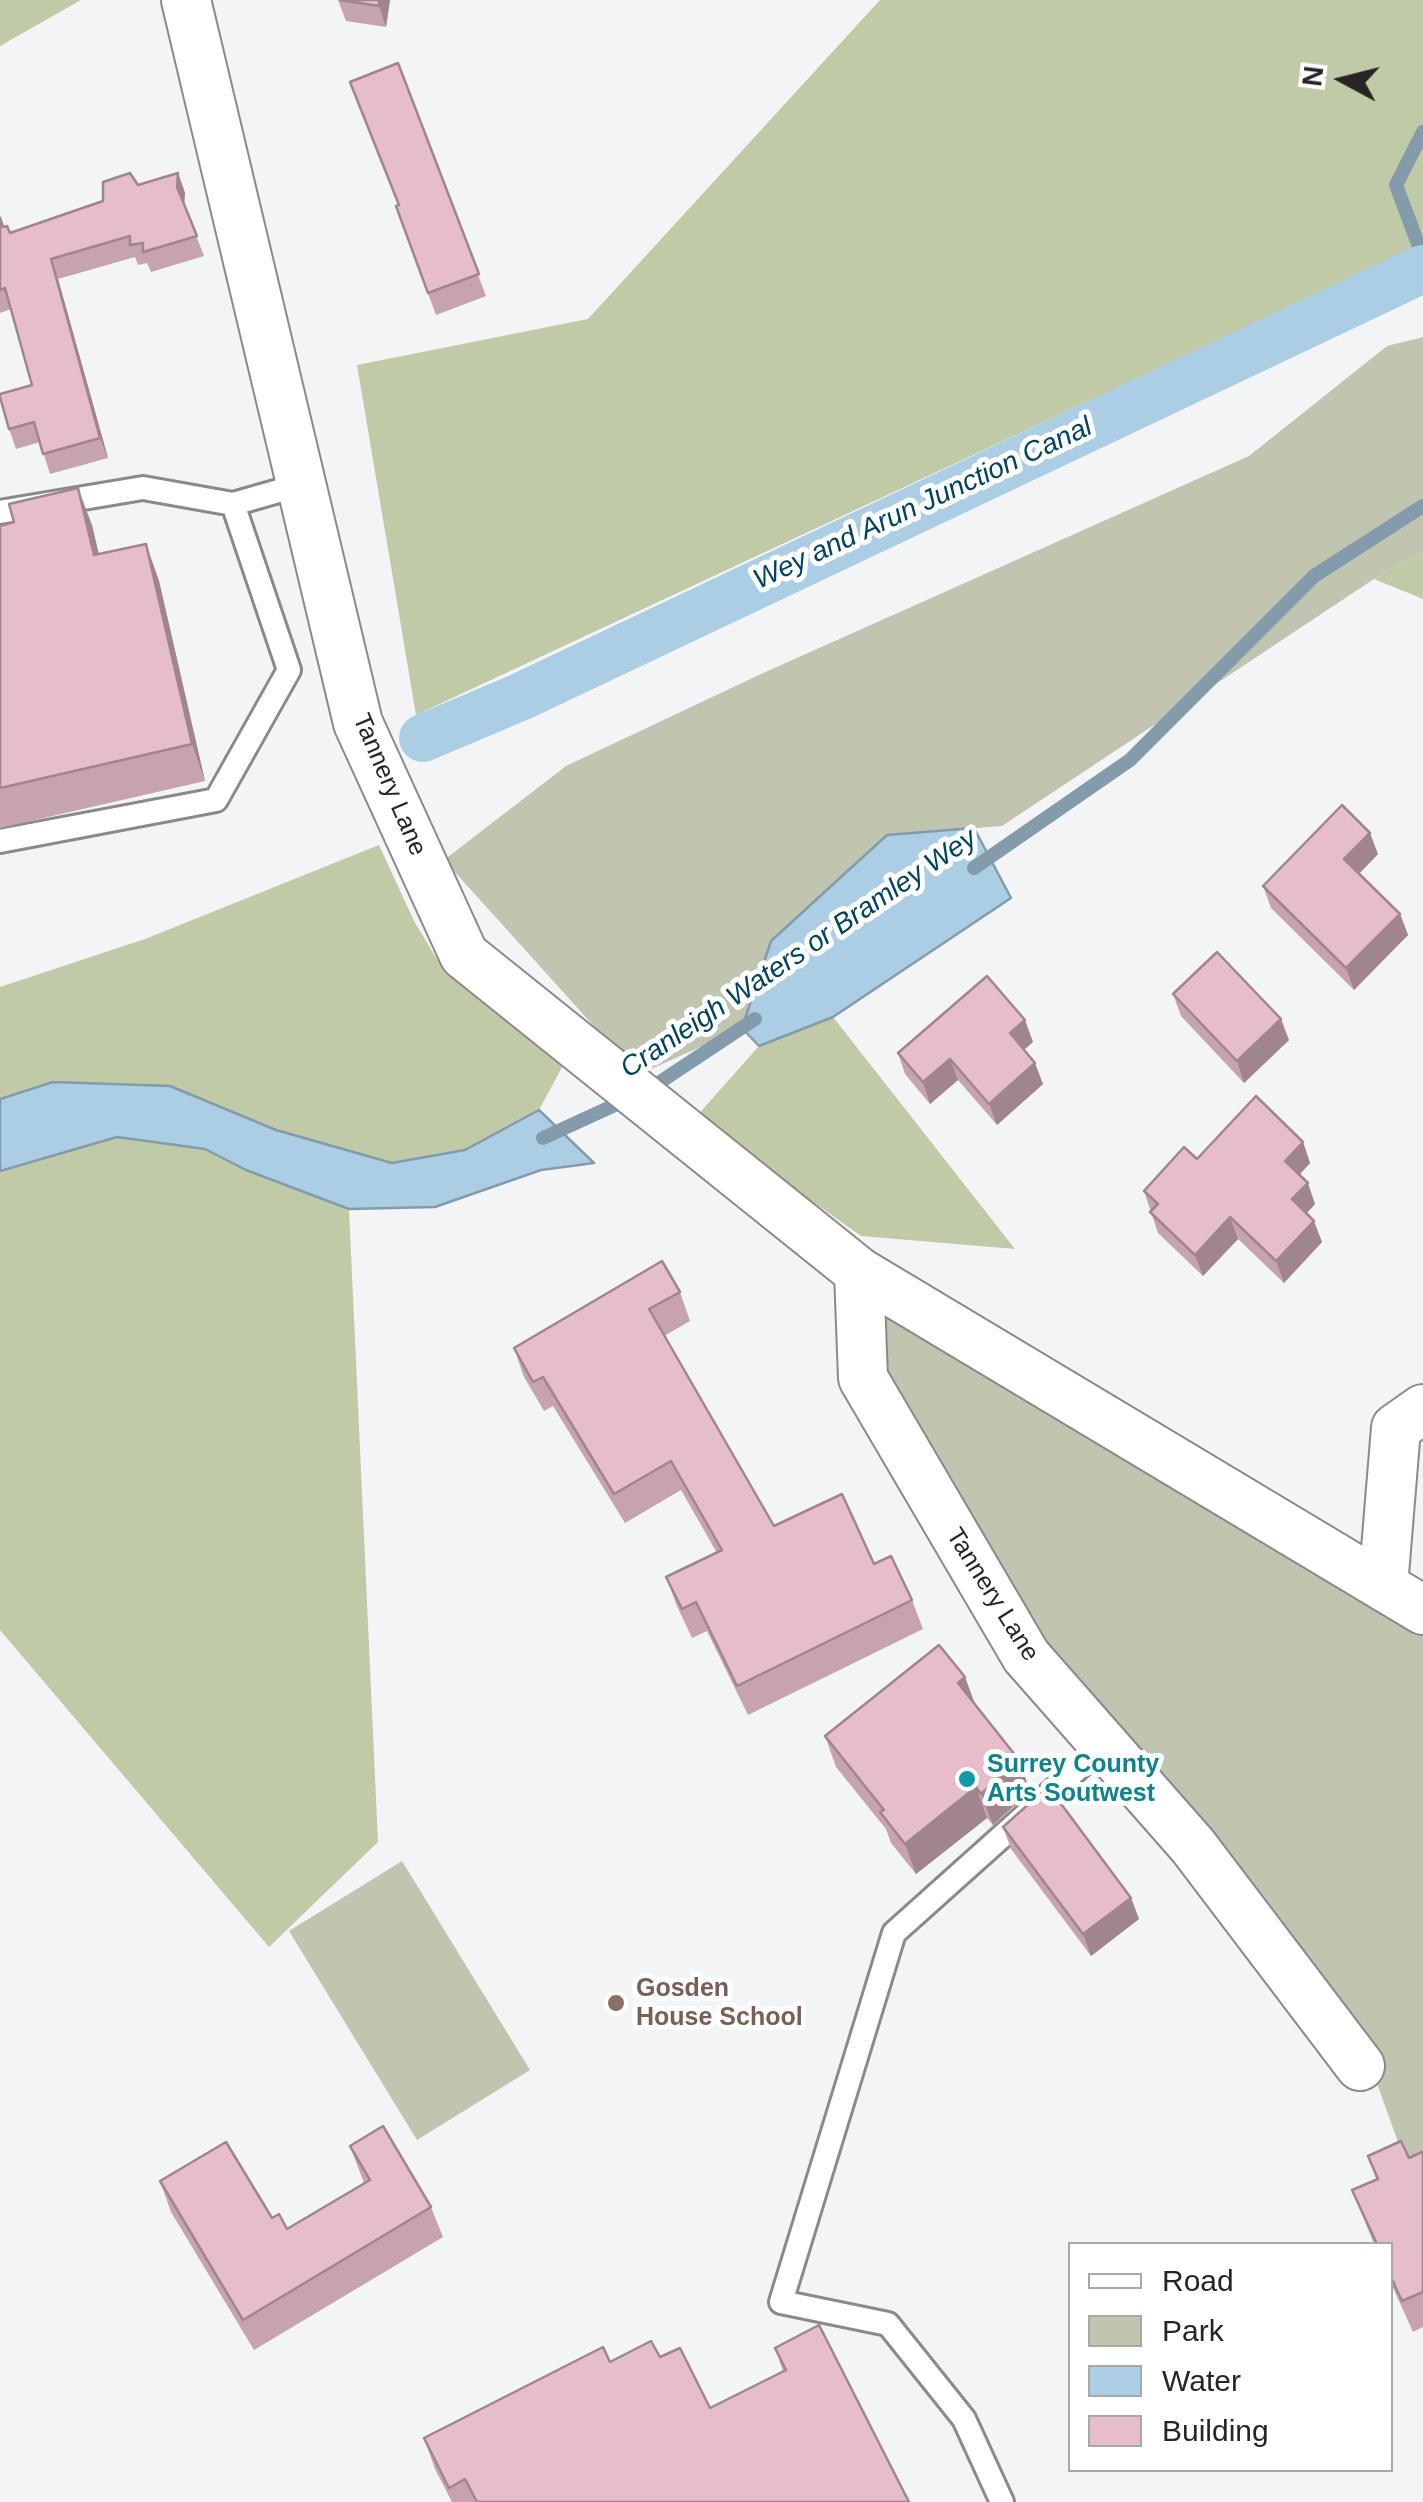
<!DOCTYPE html>
<style>
body{margin:0}
#map{position:relative;width:1423px;height:2502px;overflow:hidden;background:#f3f4f5;font-family:Arial,sans-serif}
canvas{display:block}
.legend{position:absolute;left:1068px;top:2242px;width:325px;height:230px;box-sizing:border-box;background:#fff;border:2px solid #a8a8a8;margin:0;padding:12px 18px;list-style:none;font-size:30px;color:#252525}
.legend li{display:flex;align-items:center;gap:20px;height:50px}
.legend b{width:50px;border:2px solid #a8a8a8}
.north{position:absolute;left:1293px;top:30px;width:100px;height:100px;-webkit-text-stroke:8px #fff;paint-order:stroke;rotate:277deg;font-size:28px;font-weight:700;line-height:40px;text-align:center;color:#252525}
.north::after{content:'';display:block;margin:auto;width:35px;height:45px;background:#252525;clip-path:polygon(50% 0,100% 100%,50% 72%,0 100%)}
</style>
<div id="map">
<canvas width="1423" height="2502"></canvas>
<ul class="legend">
<li><b style="height:12px;background:#fff"></b>Road</li>
<li><b style="height:28px;background:#bfc5af"></b>Park</li>
<li><b style="height:28px;background:#abcee4"></b>Water</li>
<li><b style="height:28px;background:#e6beca"></b>Building</li>
</ul>
<div class="north">N</div>
</div>
<script>
const context = document.querySelector('canvas').getContext('2d');
context.lineJoin = 'round';
function fill(path, color) {
  context.fillStyle = color;
  context.fill(path, 'evenodd');
}
function toPath(rows) {
  const path = new Path2D();
  for (const r of rows) {
    path.moveTo(r[0], r[1]);
    for (let i = 2; i < r.length; i += 2) path.lineTo(r[i], r[i + 1]);
  }
  return path;
}
function stroke(path, color, width, dash) {
  context.strokeStyle = color;
  context.lineWidth = width;
  context.lineCap = dash ? 'butt' : 'round';
  context.setLineDash(dash || []);
  context.stroke(path);
}
function label(font, color, halo, rows, align = 'center') {
  context.font = font + ' Arial,sans-serif';
  context.lineWidth = 10;
  context.setLineDash([]);
  context.textBaseline = 'middle';
  context.strokeStyle = halo;
  context.fillStyle = color;
  for (const [text, x, y, turn = 0] of rows) {
    context.save();
    context.translate(x, y);
    context.rotate((+turn || 0) * Math.PI / 180);
    context.textAlign = isNaN(turn) ? turn : align;
    if (halo) context.strokeText(text, 0, 0);
    context.fillText(text, 0, 0);
    context.restore();
  }
}
fill(toPath([
 [1423,337,1423,551,1374,579,1002,826,887,835,771,941,742,1028,638,1075,444,860,566,766,761,674,1249,456,1387,346],
 [854,1252,1423,1609,1423,2212,1354,2019,1066,1713,845,1381],
 [402,1861,530,2070,417,2140,289,1931]
]), '#bfc5af');
fill(toPath([
 [0,0,81,0,0,46],
 [880,0,1423,0,1423,245,416,715,357,365,588,319],
 [1423,551,1423,599,1374,579],
 [379,845,414,921,437,959,464,985,567,1058,539,1110,465,1150,392,1163,276,1130,170,1086,53,1082,0,1099,0,987,145,939],
 [833,1017,1015,1249,861,1236,695,1118,759,1046],
 [117,1137,205,1149,349,1209,378,1842,269,1947,0,1630,0,1171]
]), '#c1caa7');
const water = toPath([
 [974,828,1011,898,833,1017,759,1046,742,1028,771,941,887,835,974,828],
 [53,1082,170,1086,276,1130,392,1163,465,1150,539,1110,594,1163,541,1170,435,1207,349,1209,246,1170,205,1149,117,1137,0,1171,0,1099,53,1082]
]);
fill(water, '#abcee4');
stroke(water, '#839bab', 2.5);
stroke(toPath([
 [1423,132,1396,185,1423,257],
 [974,868,1130,760,1314,576,1423,506],
 [648,1090,755,1019],
 [543,1138,628,1099]
]), '#839bab', 14);
stroke(toPath([
 [423,738,520,697,1423,269]
]), '#abcee4', 48);
const service = toPath([
 [0,512,143,488,233,504,303,484],
 [0,841,216,800,289,670,233,504],
 [1002,2502,964,2419,888,2324,781,2302,894,1933,1104,1745]
]);
const minor = toPath([
 [186,0,358,723,464,955,859,1272,1423,1610],
 [859,1272,863,1378,1026,1656,1193,1846,1360,2066],
 [1383,1586,1396,1428,1423,1409]
]);
stroke(service, '#8a8a8c', 28);
stroke(minor, '#8a8a8c', 52);
stroke(service, '#fff', 22);
stroke(minor, '#fff', 48);
fill(toPath([
 [338,0,390,0,386,27,346,21],
 [398,63,486,296,436,315,396,206,398,205],
 [178,173,185,193,184,205,204,256,151,272,147,263,138,265,135,257,58,279,108,458,50,474,40,442,16,449,9,429,32,385,11,309,0,313,0,215,4,227,10,233,103,201,138,185],
 [92,525,99,554,146,544,159,581,205,781,0,828,0,526],
 [1378,854,1359,874,1400,914,1408,935,1354,990,1271,908,1263,886],
 [1173,994,1289,1040,1244,1083,1181,1016],
 [1033,1042,1024,1050,1043,1084,997,1125,958,1080,930,1104,905,1074,898,1053],
 [1303,1142,1310,1163,1299,1175,1315,1204,1307,1213,1322,1242,1284,1283,1238,1239,1203,1276,1158,1233,1144,1191,1197,1159],
 [680,1292,690,1321,664,1336,774,1526,874,1564,912,1600,923,1629,748,1715,707,1631,692,1638,677,1606,666,1577,717,1553,681,1490,625,1523,553,1406,544,1411,524,1377,514,1348],
 [965,1677,975,1704,1030,1791,993,1825,987,1818,916,1874,891,1843,886,1829,836,1767,825,1736],
 [1003,1827,1131,1898,1139,1919,1091,1956,1011,1849],
 [350,2146,431,2207,443,2237,254,2350,171,2212,160,2181,272,2218,287,2229,364,2183],
 [1423,2154,1423,2327,1413,2332,1390,2281,1390,2244,1374,2244,1352,2190,1376,2179,1368,2156,1409,2158],
 [775,2348,909,2502,452,2502,435,2469,424,2438,610,2362,660,2357,710,2408,783,2371]
]), '#c6a3ae');
fill(toPath([
 [379,0,390,0,386,27,379,6],
 [178,173,185,193,184,207,177,187],
 [51,259,58,279,108,458,100,438],
 [78,488,92,525,107,592,94,555],
 [146,544,159,581,205,781,192,744],
 [1370,833,1378,854,1352,881,1344,859],
 [1400,914,1408,935,1354,990,1346,968],
 [1281,1019,1289,1040,1244,1083,1237,1061],
 [1025,1020,1033,1042,1018,1055,1010,1033],
 [950,1059,958,1080,930,1104,923,1082],
 [1035,1063,1043,1084,997,1125,989,1104],
 [1303,1142,1310,1163,1292,1183,1285,1161],
 [1308,1183,1315,1204,1300,1220,1292,1199],
 [1230,1217,1238,1239,1203,1276,1195,1255],
 [1314,1221,1322,1242,1284,1283,1276,1261],
 [965,1677,976,1708,958,1683],
 [1019,1760,1030,1791,993,1825,981,1794],
 [976,1787,987,1818,916,1874,905,1844],
 [1131,1898,1139,1919,1091,1956,1083,1934]
]), '#a1858d');
const building = toPath([
 [340,0,379,0,379,6,340,0],
 [398,63,479,274,428,293,396,206,399,205,350,82,398,63],
 [130,173,138,185,178,173,177,187,197,236,143,252,143,243,130,245,130,236,51,259,100,438,43,454,34,422,9,429,0,397,0,394,32,385,5,288,0,290,0,218,3,227,7,226,10,233,103,201,103,182,130,173],
 [78,488,94,555,146,544,192,744,0,788,0,526,14,522,9,504,78,488],
 [1342,805,1370,833,1344,859,1400,914,1346,968,1263,886,1342,805],
 [1217,952,1281,1019,1237,1061,1173,994,1217,952],
 [987,976,1025,1020,1010,1033,1035,1063,989,1104,950,1059,923,1082,898,1053,987,976],
 [1256,1096,1303,1142,1285,1161,1308,1183,1292,1199,1314,1221,1276,1261,1230,1217,1195,1255,1150,1212,1158,1204,1144,1191,1184,1147,1197,1159,1256,1096],
 [662,1261,680,1292,649,1309,774,1526,842,1494,874,1564,891,1556,912,1600,737,1686,696,1602,682,1609,666,1577,722,1550,671,1461,614,1494,543,1377,533,1382,514,1348,662,1261],
 [939,1645,965,1677,958,1683,1019,1760,981,1794,976,1787,905,1844,880,1812,884,1810,825,1736,939,1645],
 [1041,1793,1045,1798,1053,1793,1131,1898,1083,1934,1003,1827,1041,1793],
 [383,2126,431,2207,243,2320,160,2181,226,2142,272,2218,279,2214,287,2229,370,2180,350,2146,383,2126],
 [1401,2141,1409,2158,1422,2152,1423,2154,1423,2292,1402,2301,1390,2275,1390,2244,1377,2244,1352,2190,1378,2179,1368,2156,1401,2141],
 [819,2325,909,2502,477,2502,465,2479,449,2488,424,2438,603,2347,610,2362,651,2341,660,2357,680,2348,710,2408,786,2370,775,2348,819,2325]
]);
fill(building, '#e6beca');
stroke(building, '#a1858d', 2.5);
for (const [x, y, r, color] of [
 [967,1779,10,"#0f9aa8"],
 [616,2003,10,"#8d6e63"]
]) {
  const dot = new Path2D();
  dot.arc(x, y, r, 0, 2 * Math.PI);
  context.fillStyle = color;
  context.fill(dot);
  stroke(dot, '#fff', 4);
}
label('25px', '#252525', '#fff', [
 ["Tannery Lane",389,785,67],
 ["Tannery Lane",992,1595,58]
]);
label('bold 25px', '#0d838f', '#fff', [
 ["Surrey County",987,1765],
 ["Arts Soutwest",987,1794]
], 'left');
label('bold 25px', '#785e54', '#fff', [
 ["Gosden",636,1989],
 ["House School",636,2018]
], 'left');
label('italic 28px', '#004361', '#fff', [
 ["Wey and Arun Junction Canal",923,504,-25],
 ["Cranleigh Waters or Bramley Wey",799,954,-34]
]);
</script>
